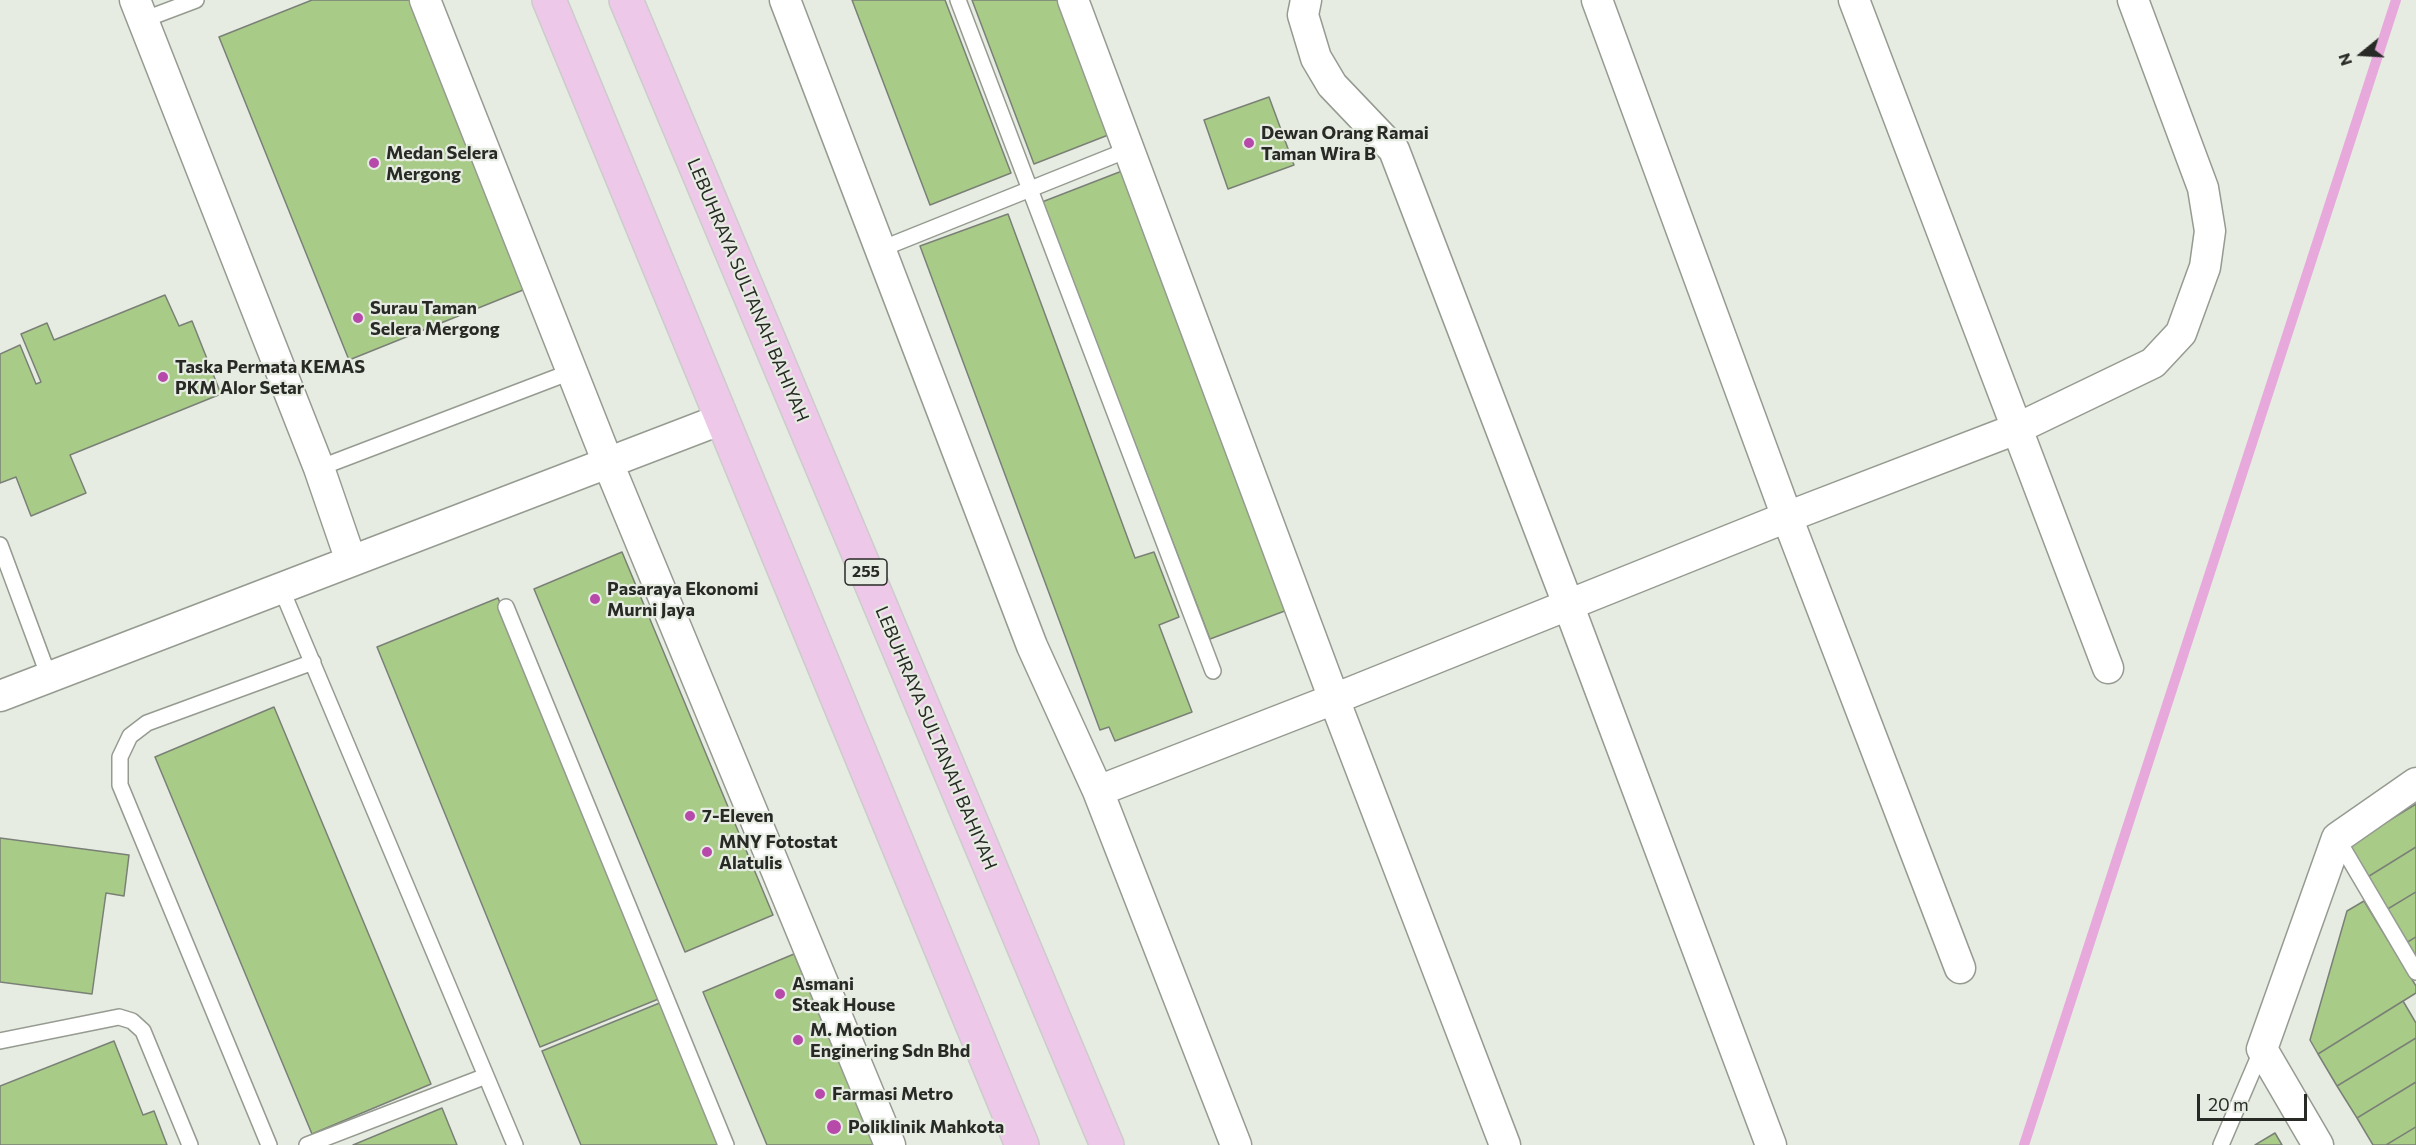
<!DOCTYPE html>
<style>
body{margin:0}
#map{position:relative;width:2416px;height:1145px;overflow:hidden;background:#e6ece1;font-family:Commissioner,sans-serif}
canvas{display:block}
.north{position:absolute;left:2332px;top:24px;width:60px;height:60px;-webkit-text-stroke:4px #e6ece1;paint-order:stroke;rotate:252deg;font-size:16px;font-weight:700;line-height:24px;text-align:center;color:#282a26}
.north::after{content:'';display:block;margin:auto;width:21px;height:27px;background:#282a26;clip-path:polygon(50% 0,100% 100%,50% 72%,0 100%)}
.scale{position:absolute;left:2197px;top:1094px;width:110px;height:27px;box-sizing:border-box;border:3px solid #282a26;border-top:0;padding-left:8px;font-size:18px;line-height:21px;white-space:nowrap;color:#282a26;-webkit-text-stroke:4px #e6ece1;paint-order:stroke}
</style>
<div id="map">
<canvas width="2416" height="1145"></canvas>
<div class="north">N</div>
<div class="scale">20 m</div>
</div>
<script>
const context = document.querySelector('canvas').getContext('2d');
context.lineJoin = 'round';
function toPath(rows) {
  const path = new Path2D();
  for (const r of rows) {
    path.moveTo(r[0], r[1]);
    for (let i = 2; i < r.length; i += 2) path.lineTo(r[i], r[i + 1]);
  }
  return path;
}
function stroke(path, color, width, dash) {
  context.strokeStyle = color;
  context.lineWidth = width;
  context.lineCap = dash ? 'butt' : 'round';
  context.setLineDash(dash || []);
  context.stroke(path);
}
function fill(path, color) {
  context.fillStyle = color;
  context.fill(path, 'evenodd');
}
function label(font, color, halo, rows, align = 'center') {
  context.font = font + ' Commissioner,sans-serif';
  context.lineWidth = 4.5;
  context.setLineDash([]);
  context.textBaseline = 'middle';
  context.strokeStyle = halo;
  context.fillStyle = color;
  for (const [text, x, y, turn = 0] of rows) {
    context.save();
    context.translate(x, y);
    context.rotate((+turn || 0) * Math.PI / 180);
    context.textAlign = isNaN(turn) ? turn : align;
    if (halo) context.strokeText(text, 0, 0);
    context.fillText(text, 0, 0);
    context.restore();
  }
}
stroke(toPath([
 [2024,1145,2396,0]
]), '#e7a8dc', 10);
const building = toPath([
 [312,0,413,0,528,288,349,360,219,37,312,0],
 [852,0,945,0,1011,173,930,205,852,0],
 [972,0,1071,0,1121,130,1034,164,972,0],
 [1269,97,1294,165,1228,189,1204,120,1269,97],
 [1122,171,1290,609,1210,639,1042,202,1122,171],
 [1008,214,1135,558,1154,552,1179,617,1159,625,1192,712,1115,741,1109,727,1100,730,920,246,1008,214],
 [165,295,179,326,192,321,221,394,70,455,86,493,31,516,16,477,0,483,0,354,20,345,36,384,41,382,21,334,47,323,54,340,165,295],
 [622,552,773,915,685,952,534,589,622,552],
 [498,598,661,998,540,1047,377,647,498,598],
 [274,707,431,1084,312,1134,155,757,274,707],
 [2416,804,2416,847,2366,878,2347,846,2416,804],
 [0,838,129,855,124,896,106,893,92,994,0,982,0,838],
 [2416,847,2416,892,2386,910,2366,878,2416,847],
 [2416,892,2416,937,2406,943,2386,910,2416,892],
 [2364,901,2416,986,2416,993,2318,1054,2310,1040,2347,911,2364,901],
 [2416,937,2416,959,2406,943,2416,937],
 [794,954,874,1145,767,1145,703,992,794,954],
 [2403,1001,2416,1023,2416,1038,2337,1086,2318,1054,2403,1001],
 [662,1002,720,1145,581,1145,542,1051,662,1002],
 [2416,1038,2416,1082,2357,1118,2337,1086,2416,1038],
 [114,1041,143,1115,154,1111,167,1145,0,1145,0,1086,114,1041],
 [2416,1082,2416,1127,2386,1145,2373,1145,2357,1118,2416,1082],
 [442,1108,457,1145,353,1145,442,1108],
 [2416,1127,2416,1145,2386,1145,2416,1127],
 [2275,1133,2282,1145,2255,1145,2275,1133]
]);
fill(building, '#a8cc88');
stroke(building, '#7b8077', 1.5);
const service = toPath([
 [958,0,1213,671],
 [143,20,196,0],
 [881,249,1130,149],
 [319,468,573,371],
 [0,545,49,677],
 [281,588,515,1145],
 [506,607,726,1145],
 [2337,838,2416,972],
 [0,1041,119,1017,132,1021,143,1031,190,1145],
 [269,1145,120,785,120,757,130,736,147,723,313,662],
 [307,1145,486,1076],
 [2221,1145,2262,1049]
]);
const minor = toPath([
 [135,0,319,468,351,561],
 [425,0,608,463,890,1145],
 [785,0,1032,646,1098,791,1236,1145],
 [1073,0,1334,699,1505,1145],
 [1306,0,1303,15,1316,58,1332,85,1394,150,1568,604,1771,1145],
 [1597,0,1787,517,1960,968],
 [1854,0,2108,668],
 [0,696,722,419],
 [1098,791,1334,699,1787,517,2016,429,2153,363,2181,333,2205,267,2210,231,2203,188,2133,0],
 [2318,1145,2262,1049,2337,838,2416,783]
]);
const primary = toPath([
 [549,0,1022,1145],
 [626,0,1107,1145]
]);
stroke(service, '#969b91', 18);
stroke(minor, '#969b91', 33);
stroke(primary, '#cbcccb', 36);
stroke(service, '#fff', 15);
stroke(minor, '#fff', 30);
stroke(primary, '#eec8e8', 33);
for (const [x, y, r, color] of [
 [1249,143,6,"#b649a9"],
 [374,163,6,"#b649a9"],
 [358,318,6,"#b649a9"],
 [163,377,6,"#b649a9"],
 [595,599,6,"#b649a9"],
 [690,816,6,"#b649a9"],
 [707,852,6,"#b649a9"],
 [780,994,6,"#b649a9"],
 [798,1040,6,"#b649a9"],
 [820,1094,6,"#b649a9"],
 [834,1127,8,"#b649a9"]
]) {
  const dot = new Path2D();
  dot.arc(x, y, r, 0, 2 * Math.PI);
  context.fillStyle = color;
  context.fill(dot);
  stroke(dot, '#e6ece1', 2);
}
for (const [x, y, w] of [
 [866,572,42]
]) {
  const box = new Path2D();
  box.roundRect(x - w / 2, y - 13, w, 26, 4.5);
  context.fillStyle = '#e6ece1';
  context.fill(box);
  stroke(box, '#282a26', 1.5);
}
label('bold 16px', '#282a26', null, [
 ["255",866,572]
]);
label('bold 18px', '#282a26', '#e6ece1', [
 ["Dewan Orang Ramai",1261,133],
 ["Taman Wira B",1261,154],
 ["Medan Selera",386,153],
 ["Mergong",386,174],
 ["Surau Taman",370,308],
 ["Selera Mergong",370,329],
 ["Taska Permata KEMAS",175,367],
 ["PKM Alor Setar",175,388],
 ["Pasaraya Ekonomi",607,589],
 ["Murni Jaya",607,610],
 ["7-Eleven",702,816],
 ["MNY Fotostat",719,842],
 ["Alatulis",719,863],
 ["Asmani",792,984],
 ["Steak House",792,1005],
 ["M. Motion",810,1030],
 ["Enginering Sdn Bhd",810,1051],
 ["Farmasi Metro",832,1094],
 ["Poliklinik Mahkota",848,1127]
], 'left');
label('18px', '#282a26', '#e6ece1', [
 ["LEBUHRAYA SULTANAH BAHIYAH",748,290,67],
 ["LEBUHRAYA SULTANAH BAHIYAH",936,738,67]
]);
</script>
